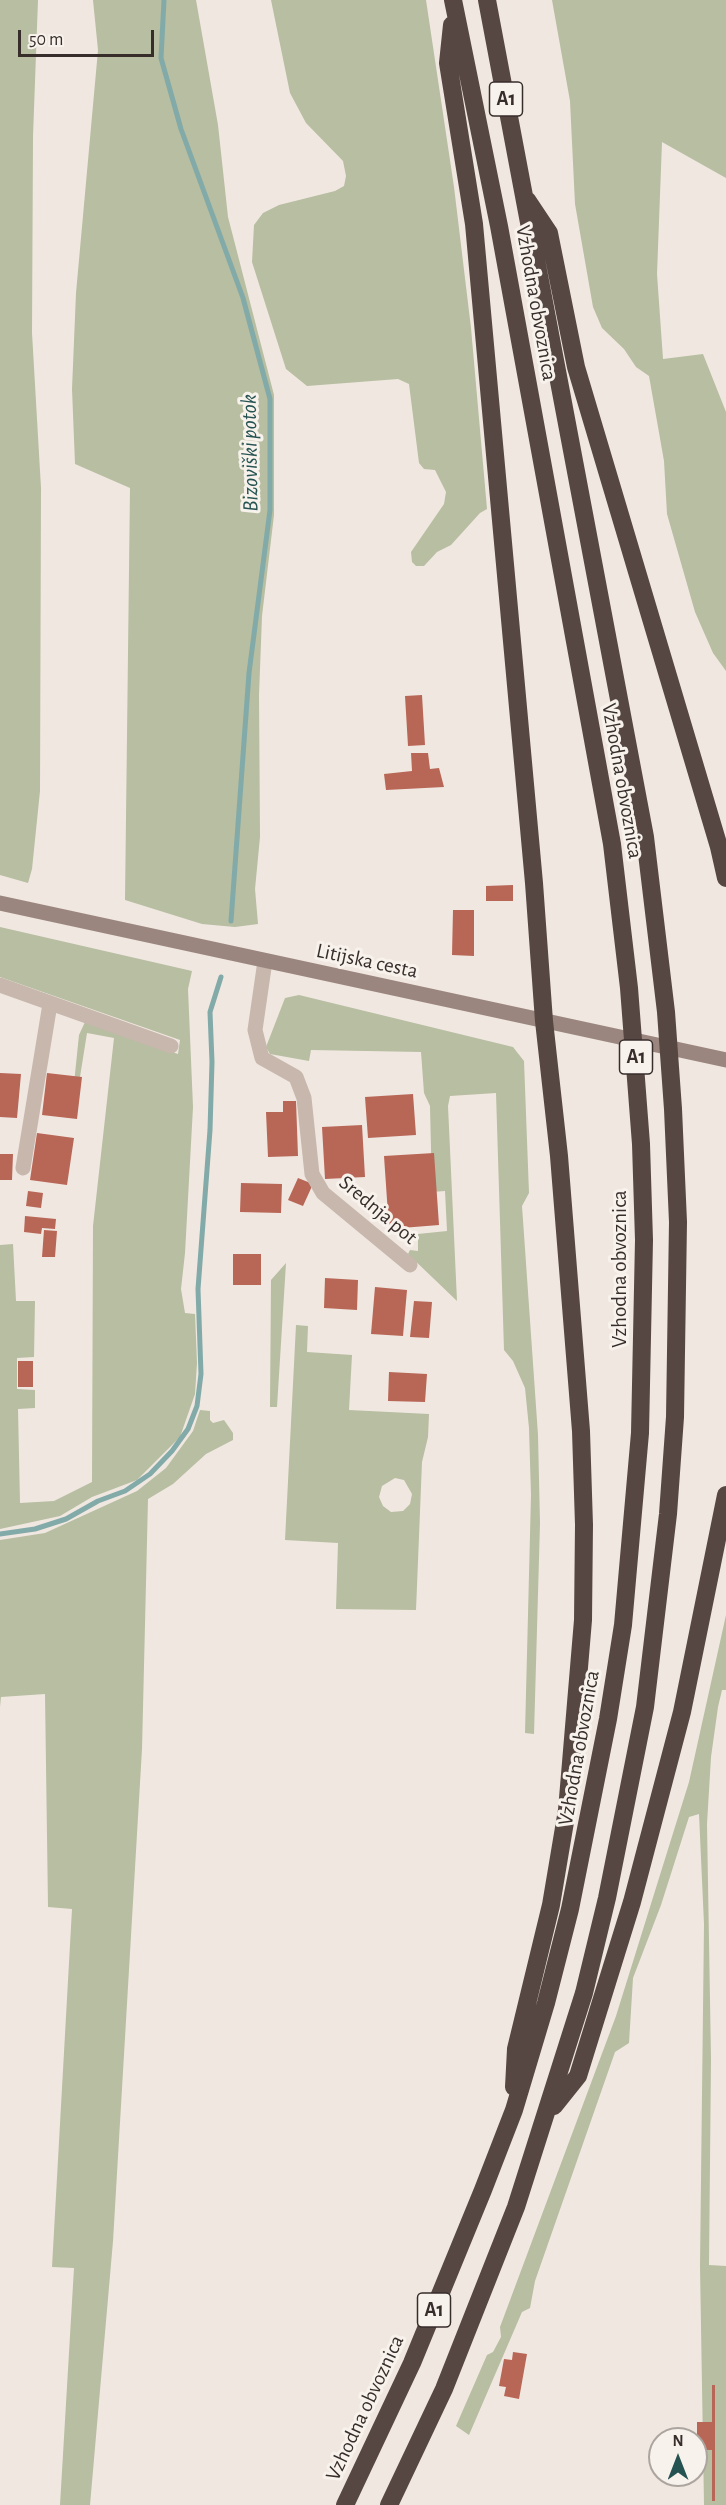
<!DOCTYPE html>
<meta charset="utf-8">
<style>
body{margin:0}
#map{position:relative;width:726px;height:2505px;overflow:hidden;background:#f0e7e0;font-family:"Alegreya Sans",sans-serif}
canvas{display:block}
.north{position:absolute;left:648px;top:2427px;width:60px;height:60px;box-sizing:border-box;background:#f8f2ec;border:2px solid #aba49f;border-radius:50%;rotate:0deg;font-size:16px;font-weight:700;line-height:24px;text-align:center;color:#372e2b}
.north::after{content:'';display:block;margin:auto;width:21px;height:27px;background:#255352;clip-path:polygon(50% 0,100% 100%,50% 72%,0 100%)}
.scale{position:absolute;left:18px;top:30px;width:136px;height:27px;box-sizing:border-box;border:3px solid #372e2b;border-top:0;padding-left:8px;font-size:18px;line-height:21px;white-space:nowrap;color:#372e2b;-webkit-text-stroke:4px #f8f2ec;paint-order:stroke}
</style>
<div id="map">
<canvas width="726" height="2505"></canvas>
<div class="north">N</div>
<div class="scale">50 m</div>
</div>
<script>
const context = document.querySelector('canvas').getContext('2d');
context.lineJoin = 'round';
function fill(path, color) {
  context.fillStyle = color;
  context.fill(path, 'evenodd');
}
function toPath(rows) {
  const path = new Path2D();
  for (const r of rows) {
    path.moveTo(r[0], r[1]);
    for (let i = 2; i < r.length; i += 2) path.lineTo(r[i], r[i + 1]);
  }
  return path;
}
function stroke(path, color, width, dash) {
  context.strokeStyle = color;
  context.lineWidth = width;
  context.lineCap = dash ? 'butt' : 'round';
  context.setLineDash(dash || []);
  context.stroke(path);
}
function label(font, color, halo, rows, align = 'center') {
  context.font = font + ' "Alegreya Sans",sans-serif';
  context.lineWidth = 6;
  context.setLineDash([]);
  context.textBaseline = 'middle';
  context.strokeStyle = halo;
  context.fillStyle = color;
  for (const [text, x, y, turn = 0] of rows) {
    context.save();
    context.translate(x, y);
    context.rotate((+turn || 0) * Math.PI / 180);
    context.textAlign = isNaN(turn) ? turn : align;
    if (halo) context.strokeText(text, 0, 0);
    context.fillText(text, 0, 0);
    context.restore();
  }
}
fill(toPath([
 [0,0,38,0,33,136,32,333,41,488,40,791,32,869,28,883,0,875],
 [93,0,196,0,218,125,228,217,274,395,274,515,262,616,259,695,260,837,255,889,258,924,235,927,202,924,125,900,130,488,75,464,72,389,76,293,98,50],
 [271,0,426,0,454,187,471,328,487,509,480,513,451,545,437,552,424,566,416,566,412,562,411,552,444,504,446,492,435,470,424,469,419,463,409,384,398,379,307,386,286,369,252,262,254,225,263,213,279,205,335,191,344,186,346,176,343,161,306,123,290,93],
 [552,0,726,0,726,178,662,142,657,274,663,359,703,354,726,412,726,671,713,653,695,612,667,514,664,461,649,376,636,367,624,349,602,328,593,307,575,204,570,101],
 [0,927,192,971,188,989,193,1107,185,1253,181,1289,185,1313,195,1314,197,1363,195,1394,180,1437,137,1480,92,1497,60,1516,0,1529,0,1245,13,1244,16,1301,35,1301,34,1357,17,1358,17,1389,35,1390,35,1408,18,1409,20,1503,54,1501,92,1482,93,1226,114,1038,87,1033,75,1108,73,1093,79,1035,85,1022,178,1054,180,1040,0,977],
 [299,995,513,1047,524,1061,529,1193,522,1206,538,1435,540,1523,534,1734,525,1733,531,1495,529,1428,525,1388,513,1361,504,1350,496,1093,450,1096,448,1106,457,1301,408,1254,410,1250,418,1251,418,1234,447,1231,445,1191,432,1192,430,1106,424,1093,421,1052,311,1050,309,1061,270,1054,266,1047,285,998],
 [286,1263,277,1407,270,1407,271,1280],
 [296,1325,308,1326,307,1352,352,1355,349,1410,429,1414,428,1437,422,1462,416,1610,336,1609,338,1543,285,1540],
 [395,1478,404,1480,412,1494,410,1504,403,1511,391,1512,383,1506,379,1497,382,1486],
 [200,1410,210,1411,210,1420,213,1423,224,1420,233,1433,233,1440,206,1454,173,1484,148,1499,142,1749,113,2241,90,2505,60,2505,74,2268,52,2267,72,1909,48,1907,45,1694,1,1697,0,1707,0,1540,45,1533,137,1491,166,1468,193,1431],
 [726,1615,726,1690,722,1690,718,1707,711,1757,707,1824,711,2059,709,2265,726,2266,726,2505,704,2505,700,2266,704,1924,699,1814,689,1817,661,1905,633,1978,629,2043,615,2052,535,2281,530,2308,522,2312,469,2435,456,2426,487,2355,493,2352,501,2337,500,2327,616,2016,689,1782]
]), '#b7bea1');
stroke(toPath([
 [164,0,161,58,181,129,243,298,270,399,270,510,249,673,231,921],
 [0,1534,35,1529,66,1519,98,1501,125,1491,150,1474,172,1451,188,1429,197,1406,201,1374,198,1289,210,1130,212,1062,210,1012,221,977]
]), '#82aaa8', 5);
fill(toPath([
 [422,695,425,745,408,746,405,696],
 [411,753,428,753,430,769,439,768,444,787,386,790,384,774,412,771],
 [513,885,513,901,486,901,486,886],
 [453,910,474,910,474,956,452,955],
 [0,1073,21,1074,17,1118,0,1117],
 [47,1073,82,1077,77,1119,42,1115],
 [413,1094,416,1135,368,1138,365,1097],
 [283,1101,296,1101,298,1156,268,1157,266,1112,283,1112],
 [362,1125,365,1177,325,1179,322,1127],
 [37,1133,74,1138,67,1185,30,1180],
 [434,1153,439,1225,389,1229,384,1156],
 [0,1154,13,1154,12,1180,0,1180],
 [298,1178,313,1184,303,1206,288,1200],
 [241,1183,282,1184,281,1213,240,1212],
 [28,1191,43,1193,41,1208,26,1206],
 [25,1216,56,1219,55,1229,42,1228,41,1234,24,1232],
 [44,1230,57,1231,55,1257,42,1257],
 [233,1254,261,1254,261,1285,233,1285],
 [325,1278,358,1280,357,1310,324,1308],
 [375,1287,407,1290,403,1336,371,1334],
 [414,1301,432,1302,429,1338,410,1337],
 [18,1361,33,1361,33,1387,18,1387],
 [389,1372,427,1374,425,1402,388,1401],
 [513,2352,527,2354,519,2399,504,2396,506,2387,499,2386,504,2359,512,2360],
 [712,2385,715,2385,715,2501,712,2501,712,2450,697,2450,697,2422,712,2422]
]), '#b86656');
stroke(toPath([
 [265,961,255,1030,262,1058,296,1077,304,1098,312,1174,323,1193,410,1265],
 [0,985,171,1046],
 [23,1168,50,1004]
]), '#c7b7ad', 15);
stroke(toPath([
 [0,903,726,1060]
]), '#9b867f', 15);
stroke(toPath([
 [452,25,448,63,474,224,534,883,544,1021,559,1156,581,1431,584,1525,583,1620,567,1810,551,1905,516,2049,514,2087],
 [527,200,549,233,576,367,719,847,726,878],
 [554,2106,578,2076,632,1902,682,1712,726,1495],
 [345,2505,412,2363,483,2190,514,2110,546,2003,570,1909,608,1719,623,1625,640,1433,644,1240,641,1144,629,988,612,844,499,226,453,0],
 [389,2505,444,2389,516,2207,584,1993,607,1898,645,1707,668,1514,675,1417,678,1222,673,1109,666,1012,645,837,487,0]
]), '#564743', 18);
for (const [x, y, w] of [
 [506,99,33],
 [636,1057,33],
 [434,2310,33]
]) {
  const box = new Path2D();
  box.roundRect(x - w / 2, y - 17, w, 34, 4.5);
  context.fillStyle = '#f8f2ec';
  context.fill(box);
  stroke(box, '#372e2b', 1.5);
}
label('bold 20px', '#372e2b', null, [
 ["A1",506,99],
 ["A1",636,1057],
 ["A1",434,2310]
]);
label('21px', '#372e2b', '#f8f2ec', [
 ["Vzhodna obvoznica",536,303,80],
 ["Vzhodna obvoznica",622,781,80],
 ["Litijska cesta",367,961,12],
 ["Srednja pot",378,1210,40],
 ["Vzhodna obvoznica",620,1269,-90],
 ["Vzhodna obvoznica",579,1748,-80],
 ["Vzhodna obvoznica",365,2408,-65]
]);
label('italic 22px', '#255352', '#f8f2ec', [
 ["Bizoviški potok",250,453,-91]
]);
</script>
